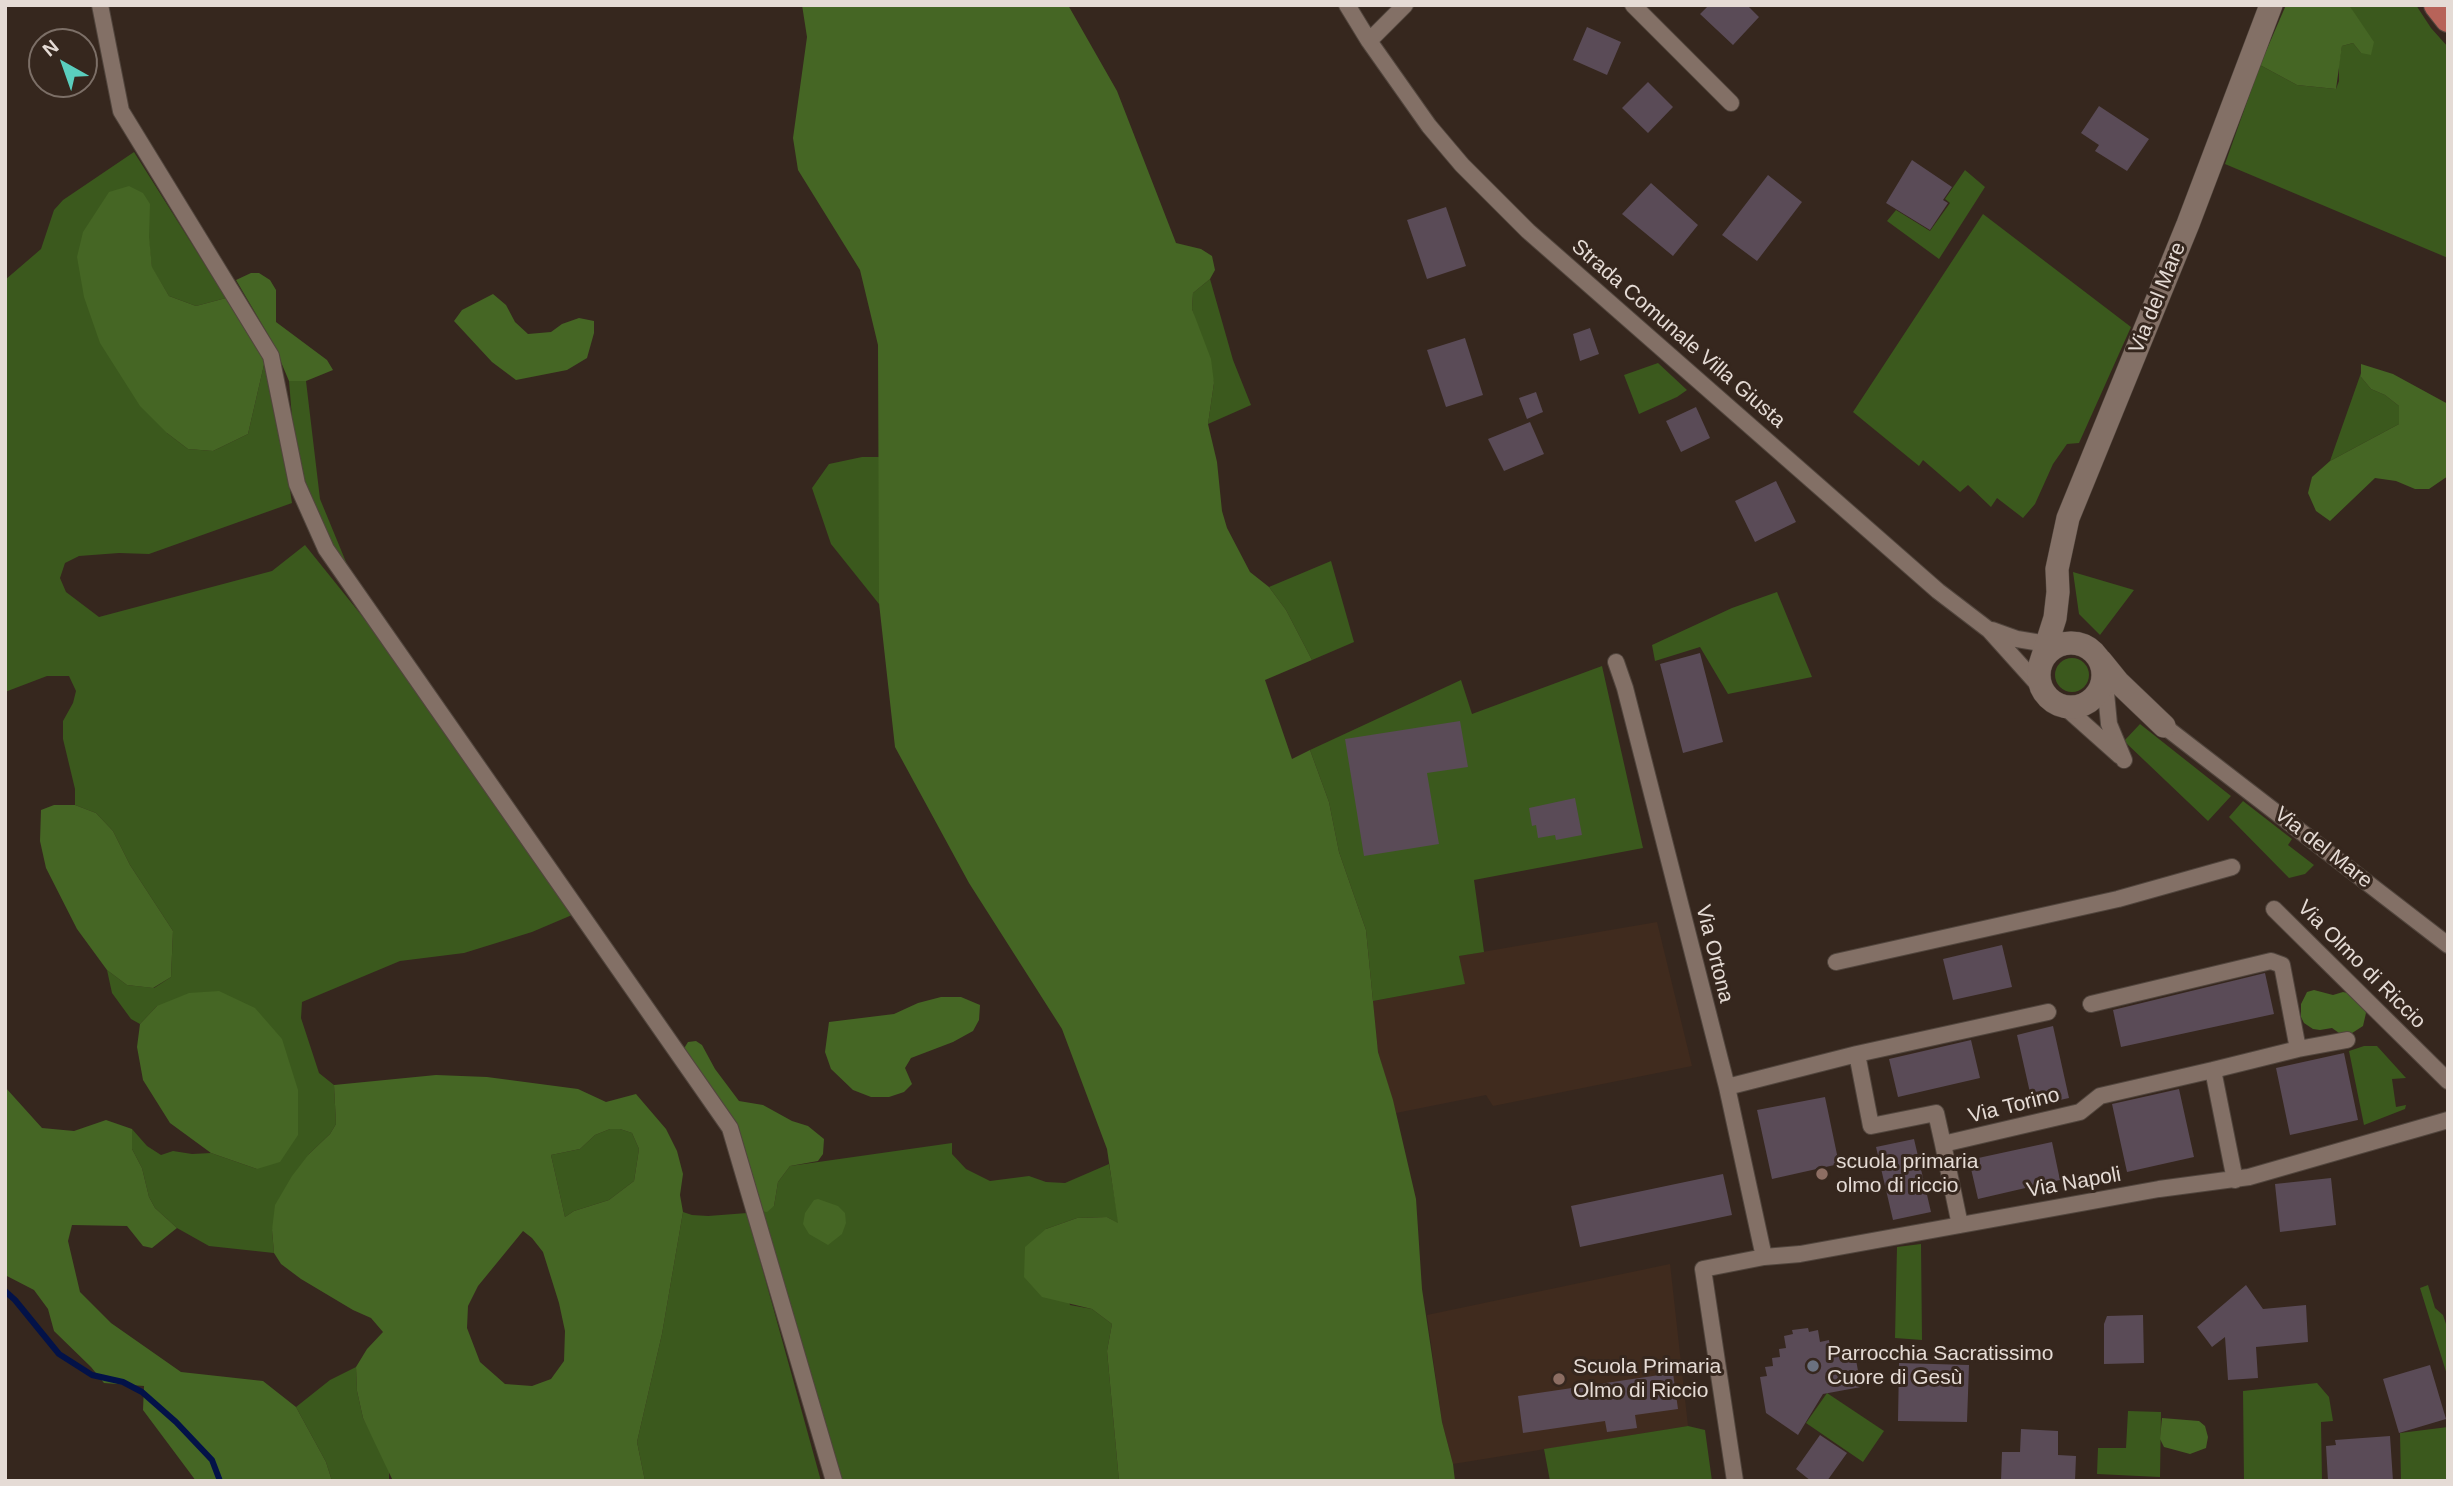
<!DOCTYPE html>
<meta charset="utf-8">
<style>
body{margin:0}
#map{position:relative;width:2453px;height:1486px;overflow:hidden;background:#36271e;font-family:Helvetica,sans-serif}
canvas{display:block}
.frame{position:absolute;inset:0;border:7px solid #e5dbd5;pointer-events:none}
.north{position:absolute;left:28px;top:28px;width:70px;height:70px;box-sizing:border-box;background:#36271e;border:2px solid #7c6f67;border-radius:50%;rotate:320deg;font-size:19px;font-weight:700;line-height:28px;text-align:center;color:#e5dbd5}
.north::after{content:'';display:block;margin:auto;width:24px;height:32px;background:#5acebe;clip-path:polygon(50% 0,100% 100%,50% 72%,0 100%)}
</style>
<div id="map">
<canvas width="2453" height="1486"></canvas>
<div class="frame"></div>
<div class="north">N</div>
</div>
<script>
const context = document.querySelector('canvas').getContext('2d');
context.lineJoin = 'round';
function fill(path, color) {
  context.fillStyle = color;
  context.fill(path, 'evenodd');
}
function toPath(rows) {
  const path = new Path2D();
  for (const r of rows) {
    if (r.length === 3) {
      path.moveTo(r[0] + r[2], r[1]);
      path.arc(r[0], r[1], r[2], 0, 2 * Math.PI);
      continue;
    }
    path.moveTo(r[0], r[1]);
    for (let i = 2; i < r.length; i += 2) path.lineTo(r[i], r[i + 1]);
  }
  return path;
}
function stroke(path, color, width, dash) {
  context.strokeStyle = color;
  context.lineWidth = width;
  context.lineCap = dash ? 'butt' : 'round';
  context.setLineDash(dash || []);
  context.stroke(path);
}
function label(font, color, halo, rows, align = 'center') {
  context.font = font + ' Helvetica,sans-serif';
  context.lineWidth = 6;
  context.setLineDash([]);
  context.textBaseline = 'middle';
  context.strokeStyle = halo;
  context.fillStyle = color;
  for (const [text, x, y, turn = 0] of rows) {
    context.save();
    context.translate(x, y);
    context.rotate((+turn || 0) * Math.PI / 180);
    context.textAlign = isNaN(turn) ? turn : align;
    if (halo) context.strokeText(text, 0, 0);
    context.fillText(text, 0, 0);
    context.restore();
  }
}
fill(toPath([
 [1657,922,1692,1066,1493,1106,1486,1095,1396,1113,1378,1052,1373,1001,1464,984,1459,956],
 [1670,1264,1688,1426,1453,1464,1442,1422,1427,1315]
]), '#402b1e');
fill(toPath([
 [2349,5,2416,5,2431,28,2448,47,2448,258,2225,164,2260,65,2297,85,2336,89,2339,81,2339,63,2342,46,2353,43,2361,53,2354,14],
 [134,152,226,298,196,306,169,296,152,268,143,193,167,433,188,449,213,451,248,434,266,356,278,412,292,503,149,554,119,553,79,556,65,563,60,578,66,592,99,617,272,571,305,545,379,637,572,915,532,932,464,953,400,961,302,1002,301,1018,319,1073,334,1085,336,1124,330,1134,309,1154,272,1230,274,1253,209,1246,177,1228,155,1208,149,1197,142,1168,132,1149,132,1129,147,1146,161,1155,173,1151,192,1154,211,1153,257,1169,157,1006,140,1024,131,1019,112,993,107,970,127,985,154,988,171,977,173,931,130,865,113,831,96,813,75,805,75,789,63,739,63,721,73,703,76,691,69,676,47,676,5,692,5,280,41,249,54,210,63,200],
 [1965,170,1985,187,1939,259,1887,221,1896,210,1930,231,1950,203,1945,199],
 [1983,214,2131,327,2079,443,2067,444,2053,464,2035,504,2023,518,1997,498,1991,507,1968,485,1960,492,1923,460,1919,466,1853,412],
 [1210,279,1233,360,1251,405,1208,424,1214,383,1192,309,1193,293],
 [1658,363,1687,390,1677,397,1639,414,1624,375],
 [2361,373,2361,377,2371,389,2385,395,2399,406,2399,424,2330,461],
 [289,381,306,381,320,499,353,579,318,521,303,479,294,442],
 [862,457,880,457,879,604,831,544,812,488,829,464],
 [1331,561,1354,642,1312,660,1286,610,1269,587],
 [2073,572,2134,590,2100,635,2079,614],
 [1777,592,1812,677,1728,694,1700,647,1655,661,1652,645,1732,608],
 [2072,675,17],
 [1602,666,1643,848,1474,880,1484,952,1459,956,1465,984,1373,1001,1366,930,1339,852,1329,802,1310,750,1461,680,1472,714],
 [2140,724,2231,796,2208,821,2124,741],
 [2243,801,2292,839,2288,845,2314,865,2305,874,2289,878,2229,817],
 [2364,1046,2377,1046,2406,1078,2392,1079,2396,1107,2406,1105,2405,1109,2364,1125,2349,1051],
 [610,1129,620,1129,632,1133,639,1149,634,1181,609,1200,574,1211,565,1217,551,1155,580,1149,595,1135],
 [952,1143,952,1154,966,1169,990,1181,1029,1176,1046,1182,1065,1183,1109,1164,1119,1224,1107,1217,1077,1218,1046,1229,1070,1305,1092,1309,1112,1324,1107,1351,1119,1481,839,1481,760,1211,774,1206,778,1182,790,1166],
 [683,1212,692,1215,708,1216,747,1213,821,1481,645,1481,637,1442,662,1334],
 [1921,1244,1922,1340,1895,1338,1897,1247],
 [2428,1285,2435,1308,2443,1315,2448,1330,2448,1378,2420,1288],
 [356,1367,357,1391,363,1418,382,1454,389,1471,389,1481,332,1481,326,1462,296,1407,330,1380],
 [2317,1383,2329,1397,2333,1421,2321,1422,2322,1481,2244,1481,2243,1391],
 [1827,1393,1884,1431,1863,1462,1806,1423],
 [2128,1411,2161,1412,2160,1477,2097,1474,2098,1448,2126,1448],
 [1688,1426,1705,1430,1712,1481,1550,1481,1544,1449],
 [2448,1427,2448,1481,2401,1481,2400,1433]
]), '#3b591d');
fill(toPath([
 [802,5,1068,5,1117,91,1176,243,1201,249,1212,256,1215,270,1210,279,1193,293,1192,309,1211,359,1214,383,1208,424,1217,462,1222,511,1227,528,1250,572,1269,587,1286,610,1312,660,1265,680,1292,759,1310,750,1329,802,1339,852,1366,930,1378,1052,1393,1100,1416,1199,1422,1289,1442,1422,1453,1464,1455,1481,1119,1481,1107,1351,1112,1324,1092,1309,1042,1297,1024,1277,1025,1247,1046,1229,1077,1218,1107,1217,1118,1223,1107,1149,1062,1029,969,883,895,747,879,603,878,345,860,270,798,170,793,138,807,37],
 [2286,5,2349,5,2374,42,2371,55,2361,53,2353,43,2342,46,2336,89,2297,85,2260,65],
 [129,186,143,193,150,204,149,237,152,267,169,296,196,306,226,298,266,356,248,434,213,451,188,449,167,433,140,406,100,343,84,297,77,257,83,232,109,192],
 [251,273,259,273,270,280,276,290,276,322,327,360,333,370,306,381,289,381,273,343,236,280],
 [493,294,506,305,515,322,528,334,551,332,562,324,579,318,594,321,594,333,587,358,567,370,516,380,492,362,454,321,462,310],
 [2361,364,2393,374,2448,404,2448,476,2429,489,2415,489,2396,481,2375,478,2330,521,2316,511,2308,493,2312,477,2330,461,2399,424,2399,406,2385,395,2371,389,2361,377],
 [54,805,75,805,96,813,113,831,130,865,173,931,171,977,153,988,127,985,107,970,77,929,46,868,40,841,41,810],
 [2314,990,2333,995,2343,992,2352,994,2363,1006,2366,1013,2363,1026,2349,1035,2339,1033,2332,1028,2320,1030,2313,1029,2304,1023,2301,1017,2301,1004,2307,992],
 [219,991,255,1008,282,1039,298,1090,298,1135,280,1162,257,1169,211,1153,170,1123,143,1080,137,1047,140,1024,157,1006,189,993],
 [941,997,961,997,980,1005,979,1020,973,1031,953,1042,911,1058,905,1068,912,1084,904,1092,889,1097,871,1097,853,1090,831,1069,825,1052,829,1022,894,1014,918,1003],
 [696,1041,702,1045,715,1069,739,1101,763,1105,792,1121,808,1126,824,1139,823,1154,818,1161,790,1166,778,1182,774,1206,767,1212,760,1211,743,1152,683,1050,688,1042],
 [436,1075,487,1077,578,1089,606,1102,636,1094,666,1129,677,1151,683,1174,680,1195,683,1212,662,1334,637,1442,645,1481,393,1481,363,1418,357,1391,356,1367,367,1349,383,1332,371,1318,353,1310,301,1279,281,1264,274,1253,272,1230,275,1205,292,1176,309,1154,330,1134,336,1124,334,1085],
 [610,1129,620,1129,632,1133,639,1149,634,1181,609,1200,574,1211,565,1217,551,1155,580,1149,595,1135],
 [523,1231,532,1238,543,1252,559,1303,565,1331,564,1361,551,1379,532,1386,505,1384,480,1362,467,1328,468,1306,478,1286],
 [5,1087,42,1128,74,1131,106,1120,132,1129,132,1149,142,1168,149,1197,155,1208,177,1228,152,1248,143,1246,127,1226,72,1225,68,1241,80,1292,111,1323,181,1372,263,1381,296,1407,326,1462,332,1481,196,1481,143,1410,144,1386,104,1383,91,1367,54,1331,48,1309,34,1290,5,1275],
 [818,1199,838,1206,845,1213,846,1223,842,1234,828,1245,809,1234,803,1224,805,1213,814,1200],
 [2162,1418,2199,1421,2205,1426,2208,1437,2206,1448,2190,1454,2164,1447,2160,1439]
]), '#456624');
stroke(toPath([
 [5,1291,15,1300,59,1354,92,1375,123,1382,142,1392,176,1422,212,1460,220,1481]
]), '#031248', 6);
fill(toPath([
 [1709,5,1747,5,1759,17,1733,45,1700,14],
 [1587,27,1621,42,1607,75,1573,60],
 [1648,82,1673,107,1648,133,1622,108],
 [2099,106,2149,139,2127,171,2095,151,2099,145,2081,133],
 [1912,160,1952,187,1943,200,1948,203,1930,230,1886,203],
 [1768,175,1802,202,1757,261,1722,235],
 [1651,183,1698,225,1673,256,1622,214],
 [1446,207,1466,266,1427,279,1407,220],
 [1590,328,1599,354,1580,361,1573,334],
 [1465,338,1483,395,1446,407,1427,350],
 [1536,392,1543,412,1527,419,1519,398],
 [1696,407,1710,438,1681,452,1666,421],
 [1530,422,1544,454,1504,471,1488,439],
 [1776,481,1796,522,1755,542,1735,501],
 [1700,653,1723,742,1683,753,1660,664],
 [1460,721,1468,767,1427,773,1439,844,1364,856,1345,739],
 [1575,798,1582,835,1556,840,1555,835,1538,838,1536,825,1532,826,1529,808],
 [2002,945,2012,987,1953,1000,1943,959],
 [2265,973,2274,1014,2121,1047,2113,1010],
 [2053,1026,2069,1098,2033,1106,2017,1035],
 [1971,1040,1980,1078,1898,1097,1889,1059],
 [2344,1053,2358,1120,2290,1135,2276,1068],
 [2179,1089,2194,1157,2127,1172,2112,1104],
 [1825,1097,1839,1164,1772,1179,1757,1110],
 [1914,1139,1931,1212,1893,1220,1876,1147],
 [2052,1142,2060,1180,1978,1199,1969,1160],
 [1723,1174,1732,1215,1580,1247,1571,1206],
 [2331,1178,2336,1225,2280,1232,2275,1184],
 [2246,1285,2263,1309,2306,1305,2308,1342,2256,1347,2258,1378,2228,1380,2225,1337,2212,1347,2197,1327],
 [2143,1315,2144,1363,2104,1364,2104,1324,2107,1316],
 [1808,1328,1809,1332,1818,1330,1820,1342,1829,1340,1830,1348,1837,1347,1839,1354,1845,1353,1846,1362,1856,1360,1861,1387,1823,1394,1798,1435,1766,1413,1760,1377,1767,1376,1765,1367,1773,1366,1772,1358,1780,1357,1779,1349,1786,1348,1784,1336,1793,1334,1792,1330],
 [1899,1363,1969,1365,1967,1422,1898,1421],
 [2430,1365,2446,1419,2399,1433,2383,1379],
 [1673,1373,1678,1409,1635,1415,1637,1428,1607,1432,1605,1421,1523,1433,1518,1396],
 [2021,1429,2058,1431,2058,1455,2076,1456,2075,1481,2001,1481,2002,1452,2020,1452],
 [1820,1435,1847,1453,1827,1481,1811,1481,1796,1469],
 [2390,1436,2393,1481,2328,1481,2326,1446,2336,1445,2335,1440]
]), '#5a4b57');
const street = toPath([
 [100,5,121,111,271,356,297,484,326,549,730,1128,834,1481],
 [1347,5,1369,41,1429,126,1462,165,1528,231,1938,591,1989,630,2042,689],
 [1633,5,1731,103],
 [1369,41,1405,5],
 [1992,630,2017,639,2047,644,2068,643],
 [1616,662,1625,688,1727,1087,1764,1257],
 [2104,672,2109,724,2124,760],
 [2065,707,2120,756],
 [2164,726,2448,945],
 [2274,909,2448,1081],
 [1836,962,2118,899,2232,867],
 [2091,1004,2271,961,2282,965,2298,1049,2213,1070,2235,1180],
 [2298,1049,2347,1040],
 [1857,1054,2048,1012],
 [1727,1087,1857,1054,1871,1126,1936,1113,1943,1144,2080,1112,2100,1096,2213,1070],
 [1943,1144,1960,1225],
 [1735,1481,1703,1269,1764,1257,1800,1254,2159,1189,2249,1177,2448,1120]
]);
const secondary = toPath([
 [2071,675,32],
 [2101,661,2118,682,2164,726],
 [2040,665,2055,618,2058,592,2057,569,2068,518,2188,224,2271,5]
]);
const primary = toPath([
 [2437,5,2448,19]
]);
stroke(street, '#51453d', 18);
stroke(secondary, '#51453d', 24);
stroke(primary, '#51453d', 28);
stroke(street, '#837066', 16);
stroke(secondary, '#837066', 23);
stroke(primary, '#b76359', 26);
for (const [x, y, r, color] of [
 [1822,1174,7,"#8d6e63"],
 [1813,1366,7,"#6b7280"],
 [1559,1379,7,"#8d6e63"]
]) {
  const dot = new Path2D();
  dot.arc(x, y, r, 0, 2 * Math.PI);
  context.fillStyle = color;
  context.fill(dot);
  stroke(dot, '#36271e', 2.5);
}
label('21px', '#e5dbd5', '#36271e', [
 ["Via del Mare",2158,298,-68],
 ["Strada Comunale Villa Giusta",1678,334,41],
 ["Via del Mare",2323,848,38],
 ["Via Ortona",1714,954,76],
 ["Via Olmo di Riccio",2361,965,45],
 ["Via Torino",2014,1106,-14],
 ["Via Napoli",2074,1183,-10]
]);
label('21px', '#e5dbd5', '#36271e', [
 ["scuola primaria",1836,1162],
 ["olmo di riccio",1836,1186],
 ["Parrocchia Sacratissimo",1827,1354],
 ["Cuore di Gesù",1827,1378],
 ["Scuola Primaria",1573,1367],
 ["Olmo di Riccio",1573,1391]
], 'left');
</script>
